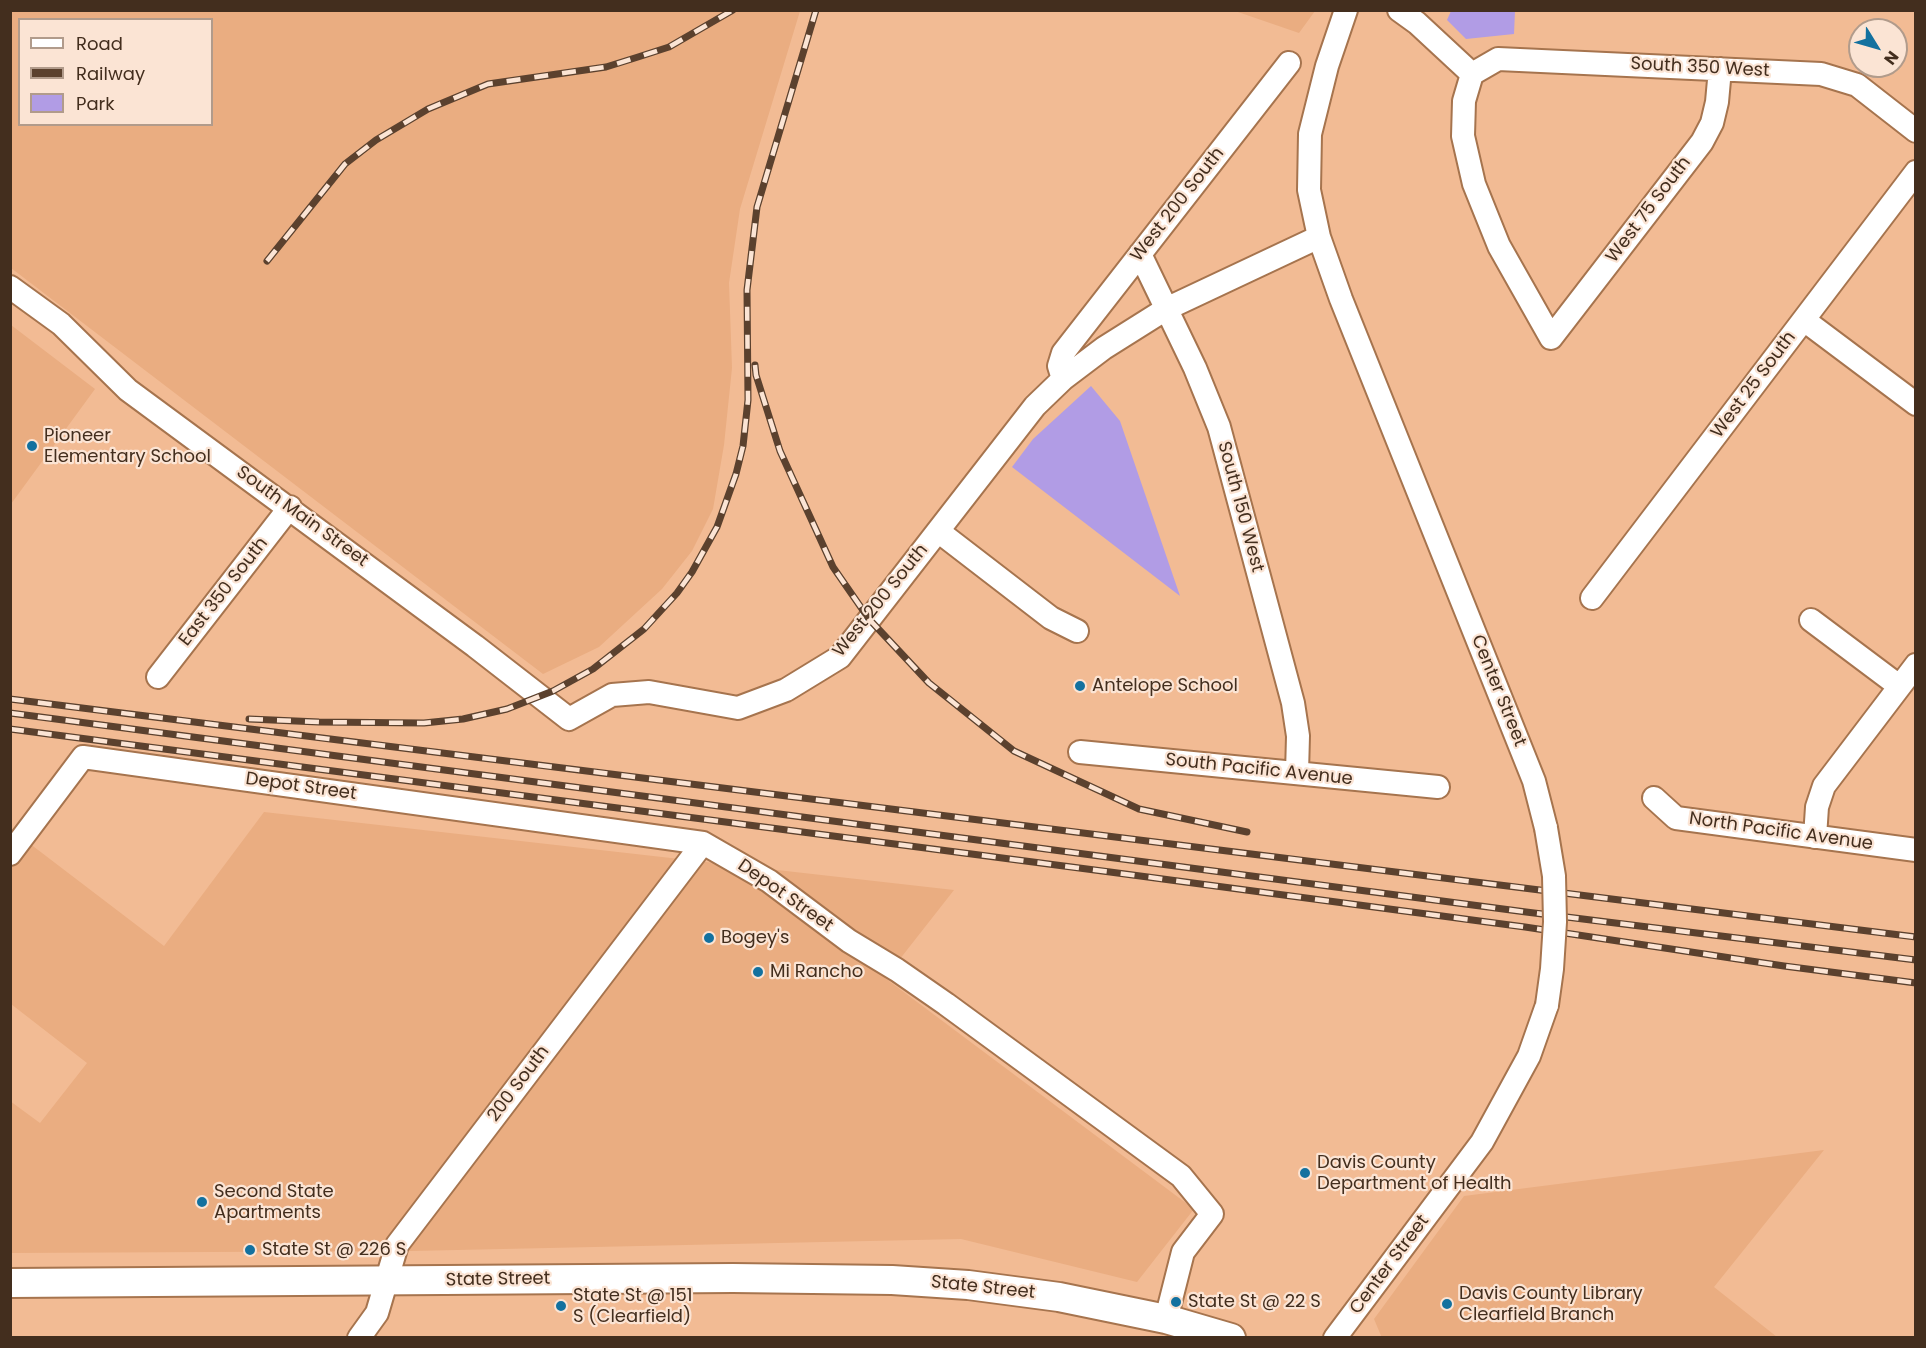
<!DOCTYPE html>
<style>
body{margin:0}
#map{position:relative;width:1926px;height:1348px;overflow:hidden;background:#f2bb94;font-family:Poppins,sans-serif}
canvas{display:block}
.frame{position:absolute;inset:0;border:12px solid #432e1e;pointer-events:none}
.legend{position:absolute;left:18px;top:18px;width:195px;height:108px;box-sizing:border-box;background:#fbe4d4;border:2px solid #b19b8b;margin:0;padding:8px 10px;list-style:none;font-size:18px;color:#432e1e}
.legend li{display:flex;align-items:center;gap:12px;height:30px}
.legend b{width:30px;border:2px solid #b19b8b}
.north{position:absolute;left:1848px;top:18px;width:60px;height:60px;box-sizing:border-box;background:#fbe4d4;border:2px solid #b19b8b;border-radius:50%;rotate:127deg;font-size:16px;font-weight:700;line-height:24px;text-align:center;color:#432e1e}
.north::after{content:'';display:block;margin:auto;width:21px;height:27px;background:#13719f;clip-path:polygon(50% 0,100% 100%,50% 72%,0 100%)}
</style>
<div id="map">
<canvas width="1926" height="1348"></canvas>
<div class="frame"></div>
<ul class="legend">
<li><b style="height:8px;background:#fff"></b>Road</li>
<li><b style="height:8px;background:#5b412e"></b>Railway</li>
<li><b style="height:16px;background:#b19ce5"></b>Park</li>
</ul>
<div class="north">N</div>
</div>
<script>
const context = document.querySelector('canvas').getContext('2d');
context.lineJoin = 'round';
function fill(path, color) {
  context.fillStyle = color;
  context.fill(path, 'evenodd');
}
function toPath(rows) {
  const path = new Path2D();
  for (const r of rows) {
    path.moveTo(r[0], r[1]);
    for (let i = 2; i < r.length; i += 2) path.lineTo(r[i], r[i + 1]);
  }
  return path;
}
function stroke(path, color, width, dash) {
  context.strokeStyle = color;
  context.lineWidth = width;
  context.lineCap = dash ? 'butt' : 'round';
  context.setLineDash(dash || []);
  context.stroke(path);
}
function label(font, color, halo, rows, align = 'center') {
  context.font = font + ' Poppins,sans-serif';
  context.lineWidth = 4.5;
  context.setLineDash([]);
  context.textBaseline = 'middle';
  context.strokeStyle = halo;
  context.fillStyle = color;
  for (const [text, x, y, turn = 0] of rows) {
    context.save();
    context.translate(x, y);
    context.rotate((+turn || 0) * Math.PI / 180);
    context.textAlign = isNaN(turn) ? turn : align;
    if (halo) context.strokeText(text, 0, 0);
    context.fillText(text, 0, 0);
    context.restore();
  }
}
fill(toPath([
 [10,11,800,11,740,209,729,283,732,368,724,445,713,509,692,551,662,589,599,647,543,674,11,268],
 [20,20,212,20,212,124,20,124],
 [1235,11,1315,10,1315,11,1299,33],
 [11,325,95,389,11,504],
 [264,812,954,890,885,978,1194,1209,1137,1282,961,1239,411,1251,11,1253,10,1101,40,1123,87,1063,11,1004,11,859,25,840,164,946],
 [1824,1150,1714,1287,1777,1337,1382,1338,1374,1319,1464,1196]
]), '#eaad81');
fill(toPath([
 [1451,11,1515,11,1514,34,1466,39,1447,20],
 [1091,386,1120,421,1180,596,1012,467,1033,439]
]), '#b19ce5');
const minor = toPath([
 [1346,10,1327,66,1310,134,1309,190,1319,237,1341,299,1534,781,1546,828],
 [1399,10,1417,23,1472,74],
 [1472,74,1464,101,1463,136,1474,184,1499,246,1551,338,1702,142,1712,123,1717,102,1720,69],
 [1472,74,1498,59,1821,74,1857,85,1916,131],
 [1140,254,1195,368,1219,427,1293,703,1298,736,1297,773],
 [10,287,61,324,128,390,475,646,569,719,612,695,649,692,738,708,786,690,840,657,1035,406,1063,379,1104,348,1166,309,1319,237],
 [1804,320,1916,404],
 [1063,379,1059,366,1063,353,1289,63],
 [938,531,1051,618,1077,631],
 [1592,598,1916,172],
 [1811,620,1899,686],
 [158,677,290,507],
 [1080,752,1438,787],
 [1654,798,1676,818,1916,850],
 [1815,837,1817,807,1824,786,1916,665],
 [10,854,83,757,703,843,769,881,849,941,897,970,946,1004,1181,1176,1212,1214,1183,1252,1166,1319],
 [359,1338,377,1313,397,1245,703,843],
 [1335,1338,1482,1142,1529,1056,1547,1005]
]);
const major = toPath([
 [10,1283,733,1278,892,1280,968,1285,1059,1297,1166,1319,1231,1338]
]);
stroke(minor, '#a6744e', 26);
stroke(major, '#a6744e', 32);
stroke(minor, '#fff', 22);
stroke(major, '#fff', 28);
const rail = toPath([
 [267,261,345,164,376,140,428,109,488,84,606,67,638,57,669,47,733,10],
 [755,365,756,375,780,451,833,567,869,619,929,683,1014,751,1139,809,1247,832],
 [10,699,1916,937],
 [10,713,1526,912,1916,960],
 [249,719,319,722,424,723,463,719,507,709,553,691,593,669,644,629,677,593,692,572,717,527,736,474,743,446,748,400,747,290,757,207,816,10],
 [10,729,1110,872,1525,927,1784,966,1916,983]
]);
stroke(rail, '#5b412e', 7);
stroke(rail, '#fbe4d4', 4.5, [14]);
const minorBridge = toPath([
 [1546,828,1554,876,1555,922,1552,969,1547,1005]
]);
stroke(minorBridge, '#a6744e', 26, []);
stroke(minorBridge, '#fff', 22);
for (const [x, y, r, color] of [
 [32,446,6,"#13719f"],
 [1080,686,6,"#13719f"],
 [709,938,6,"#13719f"],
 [758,972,6,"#13719f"],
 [1305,1173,6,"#13719f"],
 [202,1202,6,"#13719f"],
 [250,1250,6,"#13719f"],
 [1176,1302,6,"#13719f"],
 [1447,1304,6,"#13719f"],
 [561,1306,6,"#13719f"]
]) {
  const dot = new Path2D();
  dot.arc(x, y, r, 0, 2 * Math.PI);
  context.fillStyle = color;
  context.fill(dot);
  stroke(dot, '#fbe4d4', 2);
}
label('18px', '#432e1e', '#fbe4d4', [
 ["South 350 West",1700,68,3],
 ["West 200 South",1178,205,-52],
 ["West 75 South",1649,210,-53],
 ["West 25 South",1754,385,-53],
 ["South 150 West",1240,507,75],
 ["South Main Street",302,517,36],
 ["East 350 South",224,592,-52],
 ["West 200 South",881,601,-51],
 ["Center Street",1498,691,68],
 ["South Pacific Avenue",1259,770,6],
 ["Depot Street",301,787,8],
 ["North Pacific Avenue",1781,832,8],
 ["Depot Street",785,896,35],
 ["200 South",519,1084,-53],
 ["Center Street",1390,1265,-53],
 ["State Street",498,1280,-1],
 ["State Street",983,1288,6]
]);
label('18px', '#432e1e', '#fbe4d4', [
 ["Pioneer",44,436],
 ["Elementary School",44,457],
 ["Antelope School",1092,686],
 ["Bogey's",721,938],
 ["Mi Rancho",770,972],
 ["Davis County",1317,1163],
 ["Department of Health",1317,1184],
 ["Second State",214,1192],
 ["Apartments",214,1213],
 ["State St @ 226 S",262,1250],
 ["Davis County Library",1459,1294],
 ["Clearfield Branch",1459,1315],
 ["State St @ 151",573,1296],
 ["S (Clearfield)",573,1317],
 ["State St @ 22 S",1188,1302]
], 'left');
</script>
